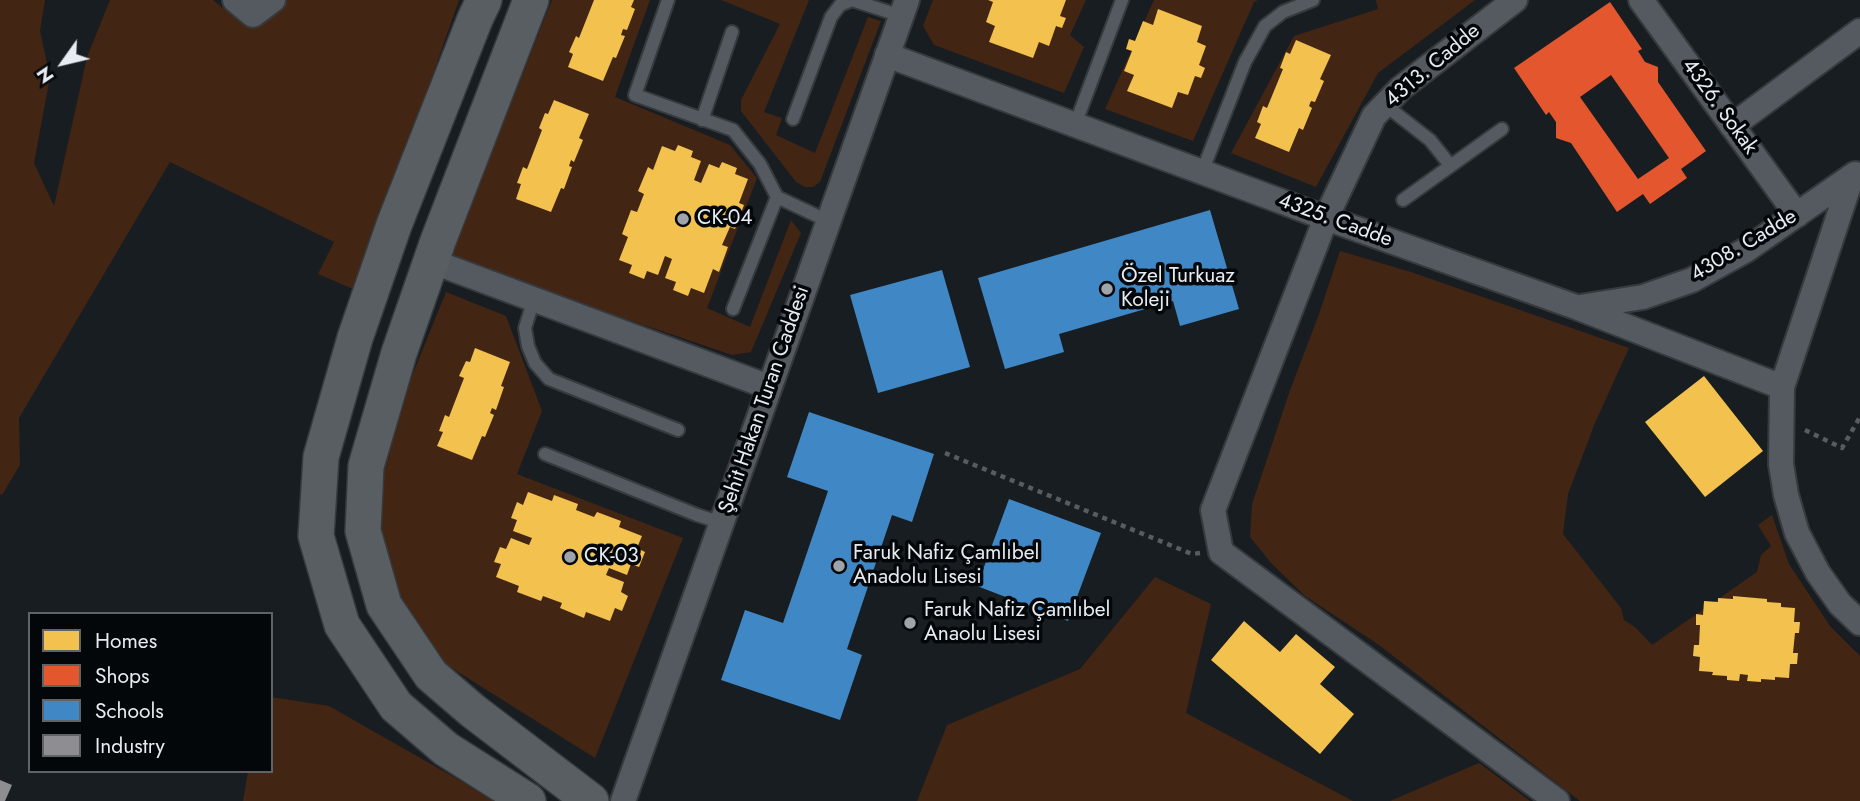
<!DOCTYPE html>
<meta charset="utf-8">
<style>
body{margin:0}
#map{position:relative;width:1860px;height:801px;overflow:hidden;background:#181d21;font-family:Jost,sans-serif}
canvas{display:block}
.legend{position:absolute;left:28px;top:612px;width:245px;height:161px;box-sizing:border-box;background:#04070a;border:2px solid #5e6367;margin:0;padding:9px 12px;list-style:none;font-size:21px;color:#e6ecf2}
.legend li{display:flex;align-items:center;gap:14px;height:35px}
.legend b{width:35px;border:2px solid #5e6367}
.north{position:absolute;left:28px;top:28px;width:70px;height:70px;-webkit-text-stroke:5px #04070a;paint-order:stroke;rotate:236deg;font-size:19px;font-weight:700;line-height:28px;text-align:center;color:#e6ecf2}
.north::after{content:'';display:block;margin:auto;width:24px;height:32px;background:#e6ecf2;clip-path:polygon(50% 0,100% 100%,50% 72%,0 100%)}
</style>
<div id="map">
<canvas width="1860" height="801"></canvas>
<ul class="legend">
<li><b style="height:19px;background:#f2c14e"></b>Homes</li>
<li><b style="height:19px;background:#e4572e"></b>Shops</li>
<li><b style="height:19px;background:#3f88c5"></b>Schools</li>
<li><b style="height:19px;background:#8d8d92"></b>Industry</li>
</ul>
<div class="north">N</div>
</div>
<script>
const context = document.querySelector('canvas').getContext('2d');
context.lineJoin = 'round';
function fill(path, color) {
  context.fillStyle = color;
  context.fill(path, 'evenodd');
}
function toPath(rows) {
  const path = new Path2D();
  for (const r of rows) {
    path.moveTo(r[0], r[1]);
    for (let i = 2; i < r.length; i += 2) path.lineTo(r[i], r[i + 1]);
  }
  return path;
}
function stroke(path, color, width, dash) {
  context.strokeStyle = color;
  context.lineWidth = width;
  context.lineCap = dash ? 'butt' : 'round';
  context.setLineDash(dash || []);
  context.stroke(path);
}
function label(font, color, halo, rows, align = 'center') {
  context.font = font + ' Jost,sans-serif';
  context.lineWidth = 7;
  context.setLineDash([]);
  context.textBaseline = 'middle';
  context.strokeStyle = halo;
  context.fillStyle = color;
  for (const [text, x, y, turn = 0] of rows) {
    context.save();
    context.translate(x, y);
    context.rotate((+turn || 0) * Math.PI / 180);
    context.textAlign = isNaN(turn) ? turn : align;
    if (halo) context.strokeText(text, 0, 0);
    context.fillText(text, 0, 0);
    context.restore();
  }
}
fill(toPath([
 [0,0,45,0,40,31,50,77,34,163,54,206,87,57,110,0,213,0,247,27,284,0,459,0,394,185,360,292,318,274,334,242,170,162,19,418,20,465,2,495,0,494],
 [552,0,650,0,615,97,730,145,757,178,707,308,750,327,791,220,801,233,751,352,732,355,588,306,450,256],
 [721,0,809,0,764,112,782,118,776,135,815,153,868,17,881,21,820,182,813,187,805,187,796,182,741,111,741,100,780,24],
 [933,0,1086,0,1070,35,1084,47,1064,93,934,45,923,26],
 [1154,0,1258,0,1254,2,1193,141,1105,109],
 [1376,0,1475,0,1378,73,1316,187,1231,153,1294,36,1378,9],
 [1340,251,1411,272,1629,348,1595,423,1568,494,1563,534,1621,608,1624,620,1636,628,1652,645,1757,572,1761,555,1771,546,1758,525,1772,515,1789,564,1830,626,1860,656,1860,801,1580,801,1379,645,1305,596,1272,564,1250,537,1252,504,1289,393,1319,314],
 [446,292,506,316,542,411,517,474,683,538,595,758,439,660,400,600,374,525,377,462],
 [1155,577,1211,604,1186,713,1353,801,917,801,947,725,1080,669],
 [271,697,329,706,459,780,493,801,243,801,248,771,271,771],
 [1479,763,1530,801,1390,801]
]), '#432514');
fill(toPath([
 [594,0,634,0,631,7,635,9,627,30,623,29,621,35,625,36,616,58,613,57,603,81,568,67,573,54,569,52,576,36,579,38],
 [988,0,1066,0,1060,16,1066,18,1062,28,1056,26,1049,46,1039,42,1033,58,989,42,995,26,986,22,993,2],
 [1158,9,1202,26,1197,42,1206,46,1199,65,1205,68,1201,78,1195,76,1188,95,1178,92,1172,108,1127,91,1134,75,1124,71,1132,51,1126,49,1129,39,1135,41,1143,21,1153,25],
 [1296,40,1331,55,1320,79,1324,81,1315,102,1311,101,1309,106,1312,108,1303,130,1299,128,1289,152,1255,138,1261,124,1257,122,1263,106,1267,108,1283,69,1280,68,1286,52,1290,54],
 [554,100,589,114,579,138,583,140,574,162,571,160,569,166,572,167,564,189,561,188,551,212,516,199,521,184,517,183,523,167,527,169,542,130,539,128,545,113,548,114],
 [678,145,693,151,691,157,701,161,694,180,701,183,709,164,719,168,722,162,737,168,735,174,748,179,739,203,744,205,735,229,730,227,722,245,728,247,719,272,713,269,704,293,691,288,688,296,673,290,676,282,665,278,672,259,665,256,658,275,647,271,644,279,629,273,632,265,619,260,628,237,622,234,631,210,637,212,644,194,638,191,648,167,653,170,662,146,675,151],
 [475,348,510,362,501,386,504,387,496,410,492,408,490,413,494,415,485,437,482,436,472,460,437,446,443,432,439,431,445,415,449,417,464,378,459,376,466,361,470,362],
 [1704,376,1763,451,1705,497,1645,422],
 [528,492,552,501,554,495,578,504,576,510,594,517,597,512,621,521,619,527,642,536,637,548,645,552,639,567,631,564,627,575,609,568,606,575,624,582,621,592,628,596,622,611,615,608,610,621,586,612,584,618,560,608,562,603,543,596,541,601,517,592,519,586,496,577,501,564,494,562,500,547,506,549,511,538,529,545,532,538,513,531,517,520,511,518,517,502,523,505],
 [1733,596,1767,599,1767,602,1781,603,1781,607,1795,608,1794,622,1800,622,1799,633,1795,633,1793,653,1798,653,1797,664,1790,664,1789,678,1775,677,1775,680,1761,679,1761,682,1747,681,1748,675,1740,674,1739,681,1727,680,1727,676,1712,675,1713,672,1699,671,1700,657,1693,656,1694,645,1699,645,1700,625,1696,625,1696,614,1703,615,1704,601,1718,602,1718,598,1733,599],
 [1244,621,1280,652,1296,634,1335,667,1320,684,1354,714,1320,754,1211,660]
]), '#f2c14e');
fill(toPath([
 [1610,2,1642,49,1638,51,1645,62,1658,67,1658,82,1706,151,1681,169,1687,178,1650,204,1643,194,1617,212,1571,143,1556,138,1556,122,1549,112,1546,115,1514,68],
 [1611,75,1669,158,1638,179,1580,97]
]), '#e4572e');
fill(toPath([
 [1210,210,1239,309,1180,326,1173,301,1059,334,1064,352,1005,369,978,278],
 [942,270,970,367,878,393,850,295],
 [809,412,934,454,912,522,892,515,847,649,862,655,840,720,721,680,745,610,783,623,828,491,787,477],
 [1009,499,1101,533,1068,621,977,586]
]), '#3f88c5');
fill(toPath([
 [0,780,12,785,5,801,0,801]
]), '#8d8d92');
const lane = toPath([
 [668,0,635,95,733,130,760,164,777,197,733,309],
 [1385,105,1430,140,1450,165],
 [793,119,831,17,840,5,852,0,901,16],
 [702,120,732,32],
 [1075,125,1122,0],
 [1202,172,1245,62,1265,26,1283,12,1313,0],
 [777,197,828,221],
 [1403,200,1502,129],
 [534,299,525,328,528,346,535,363,549,379,678,430],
 [545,454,697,515,722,523]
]);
const street = toPath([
 [235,0,253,15,273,0],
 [1515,0,1401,88,1374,116,1326,218,1213,510,1221,552,1557,801],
 [1641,0,1797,215],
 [887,55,1326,218,1576,307,1782,387],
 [1732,126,1860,31],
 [1852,176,1782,387,1781,464,1786,495,1797,533,1818,573,1840,604,1860,623],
 [431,261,769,387],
 [1580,307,1643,297,1692,280,1746,250,1855,174],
 [623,801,907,0]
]);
const secondary = toPath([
 [484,0,475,19,394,225,355,338,321,457,316,536,342,625,396,706,446,749,528,801],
 [531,0,438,241,399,353,366,466,363,531,384,605,431,675,473,711,591,801]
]);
stroke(lane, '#363a3d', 16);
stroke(street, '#363a3d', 28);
stroke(secondary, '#363a3d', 38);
stroke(toPath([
 [1805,430,1842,448,1860,417],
 [945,453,1192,554,1200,553]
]), '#585c60', 4.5, [5, 5]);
stroke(lane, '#555a60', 12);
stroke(street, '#555a60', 24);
stroke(secondary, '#585e62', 35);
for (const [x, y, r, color] of [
 [683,219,7,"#9ea4a9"],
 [1107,289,7,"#9ea4a9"],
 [570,557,7,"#9ea4a9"],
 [839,566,7,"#9ea4a9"],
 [910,623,7,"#9ea4a9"]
]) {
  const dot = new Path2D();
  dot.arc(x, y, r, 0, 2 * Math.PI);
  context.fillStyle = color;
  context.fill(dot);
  stroke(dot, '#04070a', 2.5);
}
label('21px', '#e6ecf2', '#04070a', [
 ["4313. Cadde",1433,66,-40],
 ["4326. Sokak",1719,107,54],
 ["4325. Cadde",1335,221,20],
 ["4308. Cadde",1744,246,-31],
 ["Şehit Hakan Turan Caddesi",765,400,-71]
]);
label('21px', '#e6ecf2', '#04070a', [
 ["CK-04",697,219],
 ["Özel Turkuaz",1121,277],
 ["Koleji",1121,301],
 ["Faruk Nafiz Çamlıbel",853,554],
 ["Anadolu Lisesi",853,578],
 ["CK-03",584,557],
 ["Faruk Nafiz Çamlıbel",924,611],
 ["Anaolu Lisesi",924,635]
], 'left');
</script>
